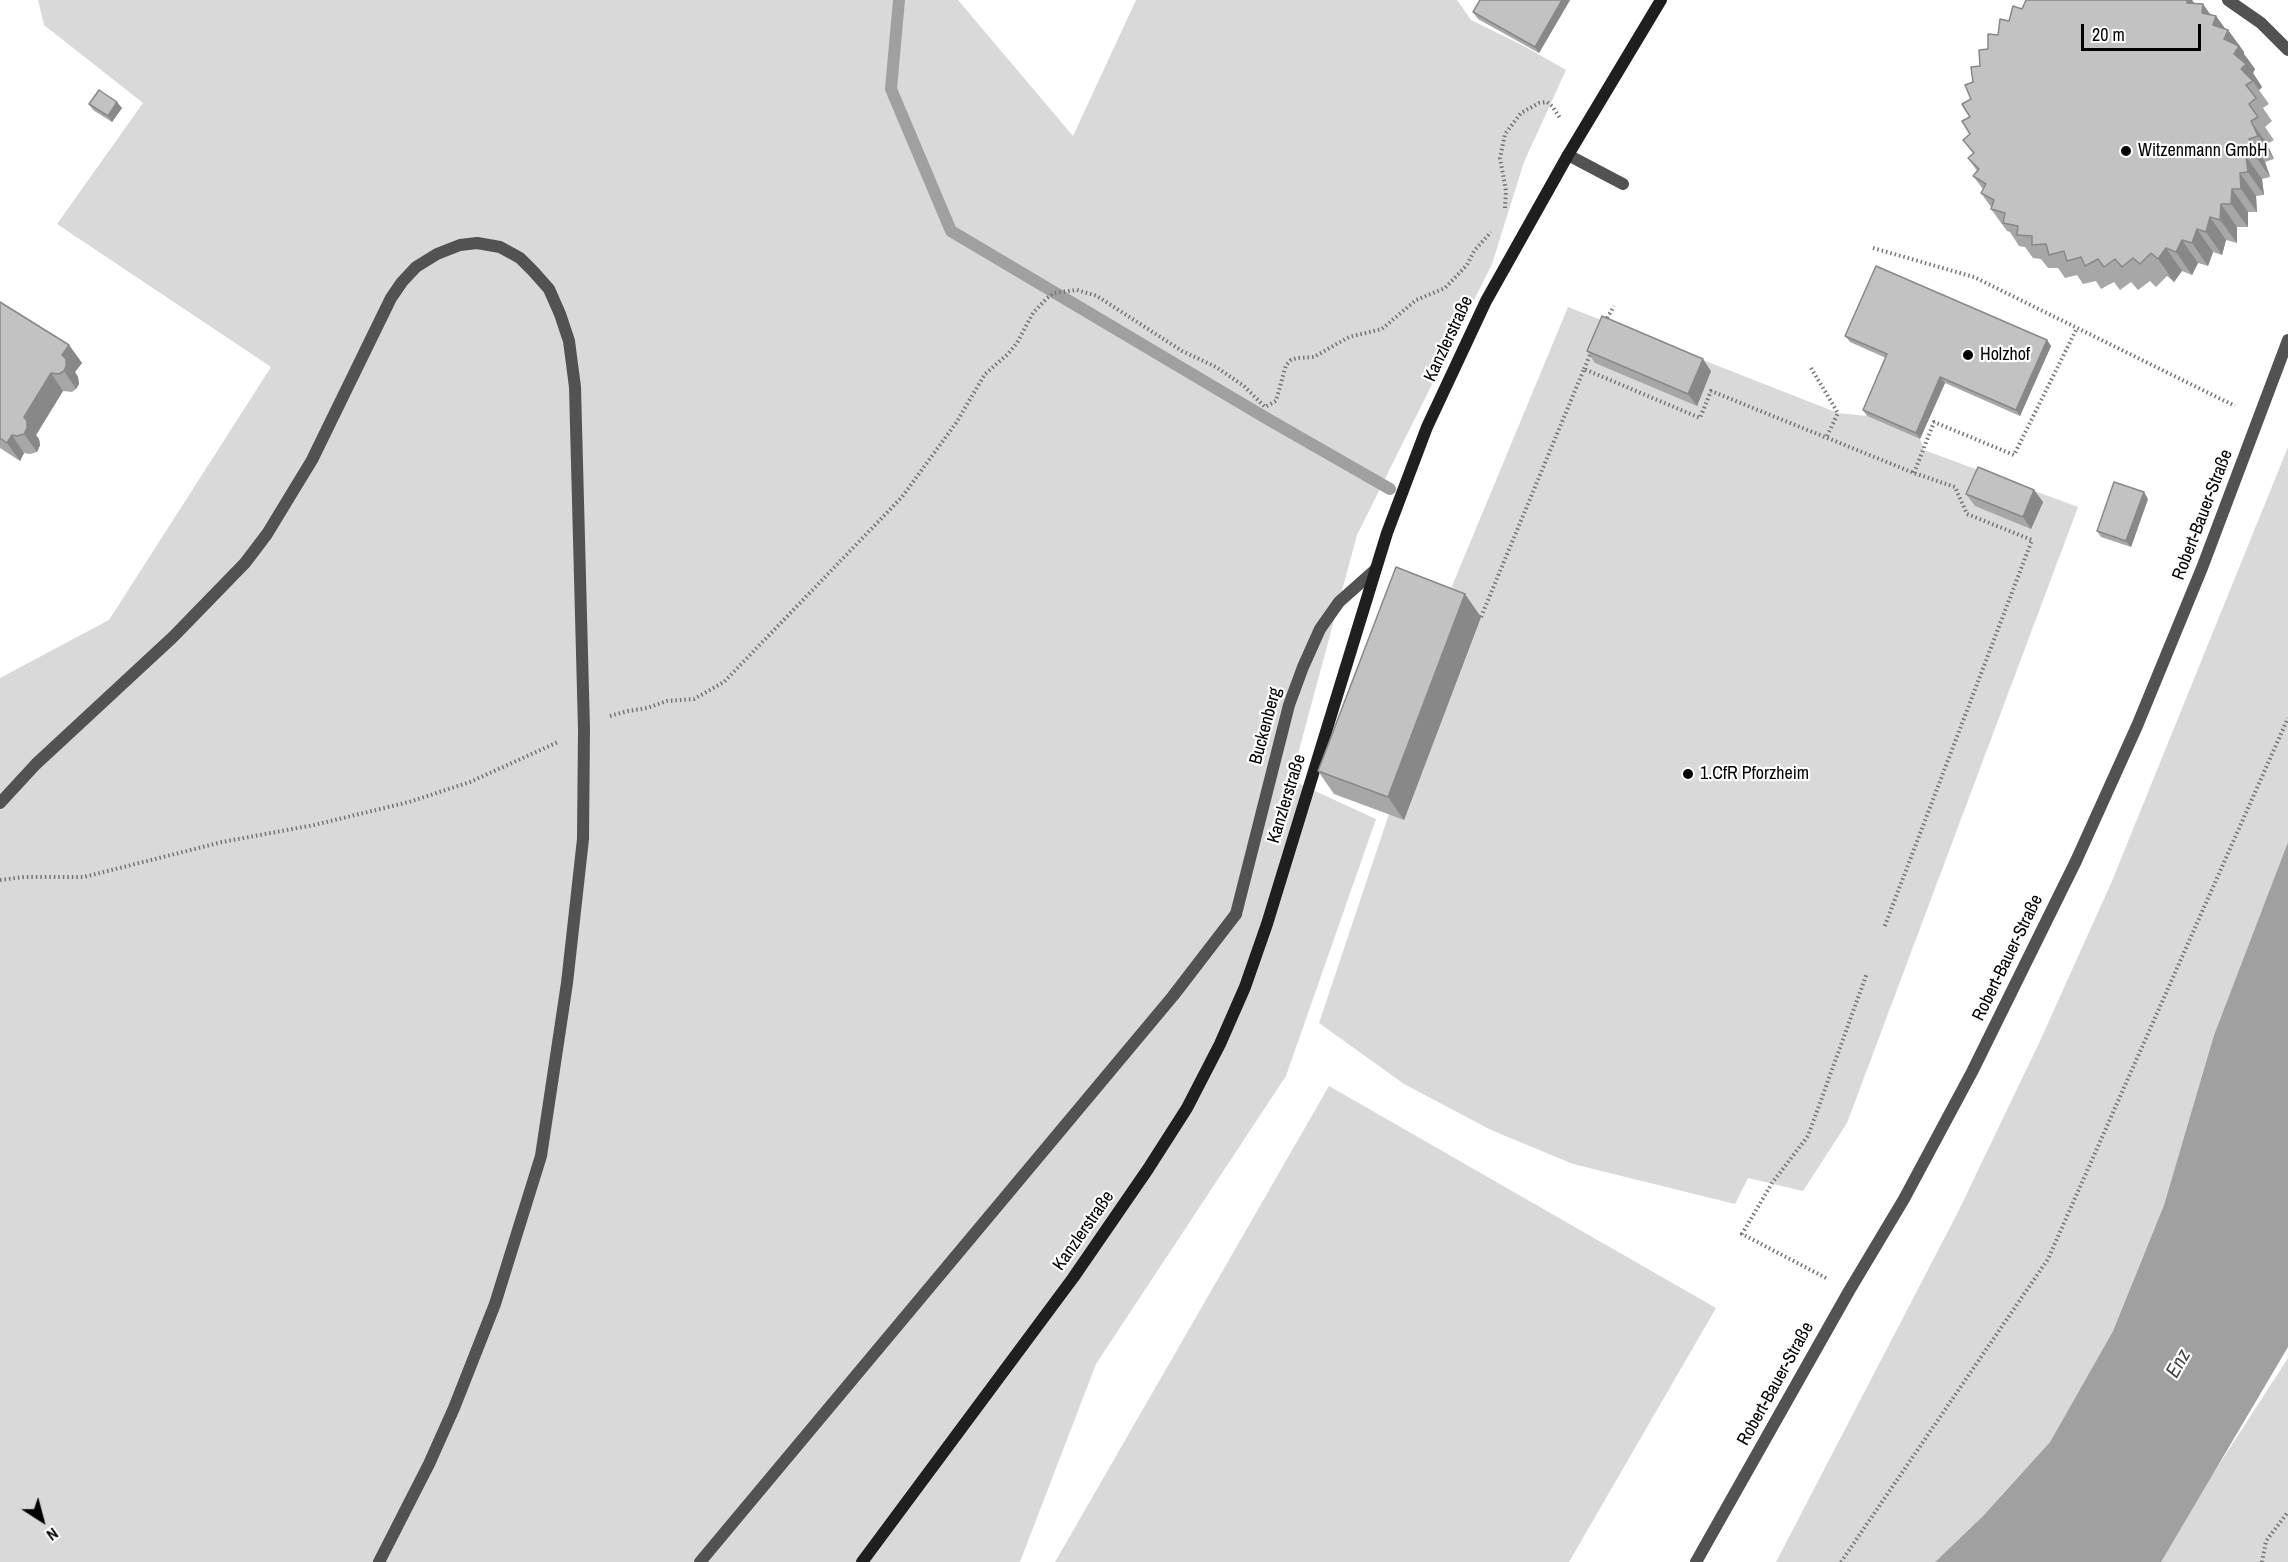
<!DOCTYPE html>
<meta charset="utf-8">
<style>
body{margin:0}
#map{position:relative;width:2288px;height:1562px;overflow:hidden;background:#fff;font-family:"Archivo Narrow",sans-serif}
canvas{display:block}
.north{position:absolute;left:12px;top:1490px;width:60px;height:60px;-webkit-text-stroke:4px #fff;paint-order:stroke;rotate:144deg;font-size:16px;font-weight:700;line-height:24px;text-align:center;color:#000}
.north::after{content:'';display:block;margin:auto;width:21px;height:27px;background:#000;clip-path:polygon(50% 0,100% 100%,50% 72%,0 100%)}
.scale{position:absolute;left:2081px;top:24px;width:120px;height:27px;box-sizing:border-box;border:3px solid #000;border-top:0;padding-left:8px;font-size:18px;line-height:21px;white-space:nowrap;color:#000;-webkit-text-stroke:4px #fff;paint-order:stroke}
</style>
<div id="map">
<canvas width="2288" height="1562"></canvas>
<div class="north">N</div>
<div class="scale">20 m</div>
</div>
<script>
const context = document.querySelector('canvas').getContext('2d');
context.lineJoin = 'round';
function fill(path, color) {
  context.fillStyle = color;
  context.fill(path, 'evenodd');
}
function toPath(rows) {
  const path = new Path2D();
  for (const r of rows) {
    path.moveTo(r[0], r[1]);
    for (let i = 2; i < r.length; i += 2) path.lineTo(r[i], r[i + 1]);
  }
  return path;
}
function stroke(path, color, width, dash) {
  context.strokeStyle = color;
  context.lineWidth = width;
  context.lineCap = dash ? 'butt' : 'round';
  context.setLineDash(dash || []);
  context.stroke(path);
}
function label(font, color, halo, rows, align = 'center') {
  context.font = font + ' "Archivo Narrow",sans-serif';
  context.lineWidth = 4.5;
  context.setLineDash([]);
  context.textBaseline = 'middle';
  context.strokeStyle = halo;
  context.fillStyle = color;
  for (const [text, x, y, turn = 0] of rows) {
    context.save();
    context.translate(x, y);
    context.rotate((+turn || 0) * Math.PI / 180);
    context.textAlign = isNaN(turn) ? turn : align;
    if (halo) context.strokeText(text, 0, 0);
    context.fillText(text, 0, 0);
    context.restore();
  }
}
fill(toPath([
 [38,0,958,0,1073,136,1136,0,1457,0,1471,20,1524,46,1566,70,1524,162,1492,264,1357,535,1291,780,1376,819,1286,1076,1096,1364,1020,1562,0,1562,0,678,109,620,271,367,57,224,143,103,44,25],
 [1568,307,1838,413,1867,416,1920,439,1924,450,2078,507,1847,1123,1803,1191,1748,1178,1735,1204,1573,1164,1491,1130,1404,1084,1319,1023,1389,814,1445,603],
 [2288,447,2288,842,2214,1035,2164,1205,2113,1331,2050,1442,1983,1516,1935,1562,1776,1562,1958,1212,2040,1041,2112,881],
 [1329,1086,1716,1308,1569,1562,1055,1562],
 [2288,1358,2288,1562,2156,1562]
]), '#d9d9d9');
fill(toPath([
 [2288,842,2288,1347,2161,1562,1935,1562,1983,1516,2050,1442,2113,1331,2164,1205,2214,1035]
]), '#a0a0a0');
stroke(toPath([
 [899,0,891,89,951,231,1266,418,1390,489]
]), '#a0a0a0', 12);
stroke(toPath([
 [1505,208,1506,191,1500,158,1505,134,1521,113,1539,103,1547,102,1552,106,1560,118],
 [1873,248,1974,277,2235,406],
 [1605,322,1614,306],
 [1811,368,1838,413,1826,438],
 [1584,369,1592,350],
 [1914,473,1934,422,2014,455,2077,328],
 [1481,617,1584,369,1700,418,1711,391,1914,473,1955,487,1967,514,2032,540,1884,928],
 [610,716,628,711,647,708,667,701,694,699,724,682,902,497,956,423,985,374,1008,354,1017,343,1033,313,1047,298,1054,293,1077,290,1097,296,1182,351,1216,367,1244,386,1265,407,1276,401,1286,365,1291,360,1297,358,1314,357,1349,337,1382,329,1416,300,1445,288,1467,265,1474,251,1491,232],
 [0,880,24,877,84,877,222,842,314,825,409,802,470,782,558,742],
 [1826,1278,1742,1234,1772,1183,1808,1136,1867,973],
 [1841,1562,2048,1259,2288,718],
 [2262,1562,2266,1541,2288,1512]
]), '#747474', 4, [1.5, 3]);
stroke(toPath([
 [1568,155,1623,184],
 [0,803,36,764,173,637,245,563,267,534,312,460,391,298,402,282,416,267,437,254,460,245,477,243,500,247,520,258,533,271,549,289,560,314,569,341,575,387,584,729,583,839,567,983,541,1156,495,1304,454,1408,429,1464,379,1562],
 [700,1562,1173,996,1236,914]
]), '#525252', 12);
stroke(toPath([
 [2228,0,2261,23,2288,50],
 [1236,914,1289,705,1303,667,1320,629,1339,602,1375,570],
 [1696,1562,1849,1291,1904,1199,1972,1072,2076,861,2137,726,2202,568,2288,340]
]), '#525252', 12);
stroke(toPath([
 [862,1562,1073,1278,1148,1169,1187,1108,1220,1044,1245,987,1267,924,1387,533,1427,427,1486,301,1568,155,1661,0]
]), '#1f1f1f', 12);
fill(toPath([
 [1480,0,1570,0,1539,53,1478,19,1473,12],
 [2026,0,2192,0,2194,3,2210,15,2216,16,2225,29,2228,30,2244,52,2244,54,2255,69,2253,73,2262,87,2259,90,2269,104,2263,108,2272,121,2265,127,2274,140,2267,144,2274,159,2265,162,2270,177,2262,179,2264,195,2256,196,2257,212,2248,212,2248,227,2237,227,2237,243,2226,240,2222,255,2213,252,2208,266,2198,263,2192,275,2182,271,2174,282,2167,276,2156,287,2150,281,2138,290,2131,282,2120,290,2114,282,2101,289,2096,281,2083,284,2077,275,2065,278,2058,268,2048,268,2041,259,2033,258,2025,247,2019,246,2010,232,2007,231,1991,209,1991,207,1981,193,1983,189,1973,176,1977,171,1968,158,1973,153,1963,140,1970,134,1970,117,1971,99,1973,82,1980,66,1988,49,1998,35,2009,21,2022,9],
 [89,104,122,108,112,122,93,110],
 [0,302,69,345,82,363,75,372,78,377,79,384,76,389,72,392,63,391,36,435,39,439,40,445,37,452,30,454,24,453,20,461,0,448],
 [1845,336,2047,340,2051,346,2020,416,1945,383,1920,439,1867,416,1863,410,1886,358,1850,342],
 [1587,351,1711,371,1697,406,1595,363],
 [2034,490,2043,502,2031,529,1975,506,1966,494],
 [2148,499,2131,547,2101,537,2097,531],
 [1481,617,1404,820,1334,794,1318,771]
]), '#a7a7a7');
fill(toPath([
 [1562,0,1570,0,1539,53,1535,47],
 [2187,0,2192,0,2202,15,2187,3],
 [2203,4,2215,21,2216,16,2227,31,2228,30,2244,52,2244,54,2255,69,2253,73,2262,87,2259,90,2253,81,2251,82,2202,13],
 [117,102,122,108,112,122,108,116],
 [2251,121,2267,144,2274,159,2258,136],
 [2249,139,2265,162,2270,177,2254,154],
 [2246,156,2262,179,2264,195,2248,172],
 [2240,173,2256,196,2257,212,2241,189],
 [2232,189,2248,212,2248,227,2231,204],
 [2221,204,2237,227,2237,243,2220,220],
 [2210,217,2226,240,2222,255,2206,232],
 [2197,229,2213,252,2208,266,2192,243],
 [2182,240,2198,263,2192,275,2176,252],
 [2166,248,2182,271,2174,282,2158,259],
 [2047,340,2051,346,2020,416,2016,410],
 [69,345,82,363,75,372,78,377,79,384,76,389,64,371,62,355],
 [1703,359,1711,371,1697,406,1688,394],
 [51,373,63,391,36,435,39,439,40,445,37,452,24,434,24,417],
 [1940,377,1945,383,1920,439,1916,433],
 [12,435,24,453,20,461,7,443],
 [2034,490,2043,502,2031,529,2023,517],
 [2144,492,2148,499,2131,547,2126,541],
 [1465,594,1481,617,1404,820,1388,797]
]), '#888');
const building = toPath([
 [1480,0,1562,0,1535,47,1473,12,1480,0],
 [2026,0,2187,0,2187,3,2203,4,2202,13,2216,16,2213,25,2228,30,2224,39,2239,46,2234,54,2246,64,2241,69,2253,81,2246,85,2256,98,2249,104,2258,117,2251,121,2258,136,2249,139,2254,154,2246,156,2248,172,2240,173,2241,189,2232,189,2231,204,2221,204,2220,220,2210,217,2206,232,2197,229,2192,243,2182,240,2176,252,2166,248,2158,259,2151,253,2140,264,2133,258,2122,267,2115,259,2104,267,2098,259,2085,266,2081,257,2067,261,2064,251,2049,255,2046,244,2032,245,2032,236,2017,235,2018,226,2003,223,2005,213,1991,209,1994,200,1981,193,1986,184,1973,176,1979,169,1968,158,1974,153,1963,140,1970,134,1962,121,1970,117,1962,104,1971,99,1965,85,1973,82,1971,67,1980,66,1979,50,1988,49,1988,34,1998,35,2000,19,2009,21,2013,6,2022,9,2026,0],
 [99,90,117,102,108,116,89,104,99,90],
 [1876,266,2047,340,2016,410,1940,377,1916,433,1863,410,1887,354,1845,336,1876,266],
 [0,302,69,345,62,355,66,359,66,366,64,371,59,374,51,373,24,417,27,421,27,428,24,434,17,436,12,435,7,443,0,438,0,302],
 [1602,316,1703,359,1688,394,1587,351,1602,316],
 [1978,467,2034,490,2023,517,1966,494,1978,467],
 [2114,482,2144,492,2126,541,2097,531,2114,482],
 [1396,567,1465,594,1388,797,1318,771,1396,567]
]);
fill(building, '#c2c2c2');
stroke(building, '#888', 1.5);
for (const [x, y, r, color] of [
 [2126,151,6,"#000"],
 [1968,355,6,"#000"],
 [1688,774,6,"#000"]
]) {
  const dot = new Path2D();
  dot.arc(x, y, r, 0, 2 * Math.PI);
  context.fillStyle = color;
  context.fill(dot);
  stroke(dot, '#fff', 2);
}
label('18px', '#000', '#fff', [
 ["Witzenmann GmbH",2138,151],
 ["Holzhof",1980,355],
 ["1.CfR Pforzheim",1700,774]
], 'left');
label('18px', '#000', '#fff', [
 ["Kanzlerstraße",1449,339,-65],
 ["Robert-Bauer-Straße",2203,515,-69],
 ["Buckenberg",1266,726,-75],
 ["Kanzlerstraße",1287,799,-73],
 ["Robert-Bauer-Straße",2008,958,-64],
 ["Kanzlerstraße",1084,1231,-55],
 ["Robert-Bauer-Straße",1776,1384,-61]
]);
label('italic 20px', '#414141', '#fff', [
 ["Enz",2179,1364,-60]
]);
</script>
